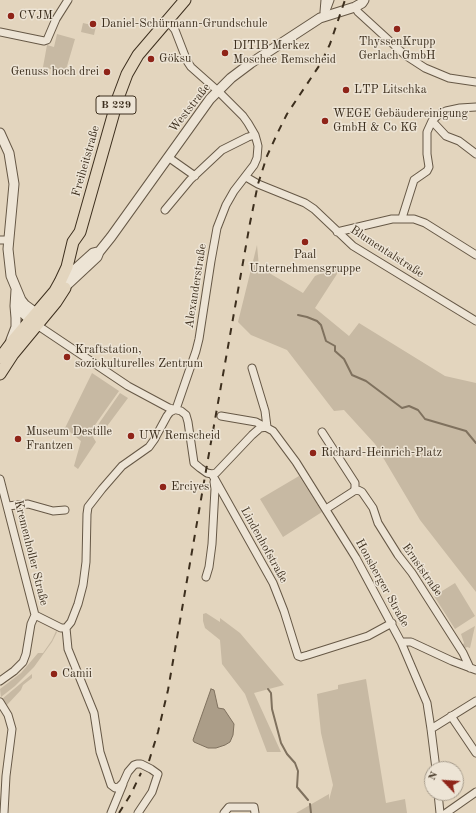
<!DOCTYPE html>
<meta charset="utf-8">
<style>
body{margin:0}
#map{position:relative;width:476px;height:813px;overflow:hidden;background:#e3d5be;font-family:"Old Standard TT",serif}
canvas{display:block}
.north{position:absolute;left:424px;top:761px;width:40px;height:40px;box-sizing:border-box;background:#ede4d5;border:1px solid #a79c8c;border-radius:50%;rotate:295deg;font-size:11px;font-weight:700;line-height:16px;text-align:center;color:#3d2f1e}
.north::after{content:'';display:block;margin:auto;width:14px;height:18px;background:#8f2418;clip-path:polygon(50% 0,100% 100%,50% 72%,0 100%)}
</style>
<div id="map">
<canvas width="476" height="813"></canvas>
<div class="north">N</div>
</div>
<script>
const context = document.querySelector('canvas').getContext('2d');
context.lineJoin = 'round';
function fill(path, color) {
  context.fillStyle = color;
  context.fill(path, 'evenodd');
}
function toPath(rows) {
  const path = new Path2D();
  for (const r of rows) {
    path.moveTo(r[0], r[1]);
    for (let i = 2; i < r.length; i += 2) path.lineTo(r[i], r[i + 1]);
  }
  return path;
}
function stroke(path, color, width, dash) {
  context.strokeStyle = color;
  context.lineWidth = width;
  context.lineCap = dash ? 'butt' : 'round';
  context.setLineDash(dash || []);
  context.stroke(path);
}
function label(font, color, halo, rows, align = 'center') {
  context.font = font + ' "Old Standard TT",serif';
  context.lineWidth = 3;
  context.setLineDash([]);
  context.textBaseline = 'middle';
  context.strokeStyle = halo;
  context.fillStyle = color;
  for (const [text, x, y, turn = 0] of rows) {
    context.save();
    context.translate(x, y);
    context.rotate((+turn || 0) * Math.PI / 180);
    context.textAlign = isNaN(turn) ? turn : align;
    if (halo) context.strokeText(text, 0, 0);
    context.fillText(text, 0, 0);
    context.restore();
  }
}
fill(toPath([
 [83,23,96,26,94,35,81,32],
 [57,34,75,39,65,73,43,67,47,45,54,47],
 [257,245,259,267,303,293,315,276,336,267,337,274,315,308,349,336,359,323,445,376,476,383,476,592,420,520,375,444,344,410,334,411,287,350,251,335,238,322],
 [92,373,119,391,90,432,96,442,78,469,74,466,81,441,65,428],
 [120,393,128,398,99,437,93,432],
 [299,476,322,512,283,537,260,499],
 [455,583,475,616,455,629,434,596],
 [206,613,220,622,220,618,240,633,284,685,254,693,281,752,267,752,245,694,222,664,220,640,205,628,203,621,203,614],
 [475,626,470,648,467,647,464,649,462,646,464,643,461,634],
 [56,631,57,632,52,642,34,667,15,686,1,697,0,689,21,673,38,653,43,653,52,640],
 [32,674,32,678,23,685,21,690,6,706,2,699],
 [366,679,386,803,405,799,407,813,296,813,329,794,329,800,333,785,321,733,317,694,338,689,338,685]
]), '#c7b9a3');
const water = toPath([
 [211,689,214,690,218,708,224,709,234,724,233,735,230,742,225,745,216,748,208,748,194,742,193,740,211,689]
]);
fill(water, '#ab9d88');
stroke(water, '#7f715e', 1);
stroke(toPath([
 [298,315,307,317,317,321,321,325,326,341,335,346,335,351,344,359,352,375,366,381,402,408,409,406,418,410,425,419,466,431,476,443],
 [268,689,271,693,272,709,281,743,287,754,295,763,298,771,297,787,308,800],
 [310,804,311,813]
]), '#7f715e', 2);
const minor = toPath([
 [355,7,358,12,405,55,425,68,449,78,476,82],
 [324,12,325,0],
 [324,16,330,0],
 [0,32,44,41,47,40,56,19,68,0],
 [432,121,446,136,459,141,476,154],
 [168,157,195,176],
 [246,177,258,184,305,203,314,209,353,246,476,321],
 [165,210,190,180,222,150,248,137,255,135],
 [402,218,414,180,427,171,429,167,427,154,427,132,432,121,438,115,446,111,460,108,476,107],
 [337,232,392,219,414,219,425,223,476,255],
 [0,240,9,240],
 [37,325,128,386,169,408,181,411,186,415,188,422,194,463,200,468,207,473,212,474,216,473,252,435,260,428,267,427],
 [252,368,265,411,267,427],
 [221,416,256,422,273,431,296,462,356,558,401,642,427,703,431,729,436,769],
 [322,432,355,483,355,488,354,491],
 [212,474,273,583,284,611,298,656,301,657,308,655,368,636,392,623],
 [0,479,35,615,61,628,66,628],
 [7,506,28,504,53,511,65,510],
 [326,509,354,491,358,490,362,492,373,508,378,523,398,555,412,573,463,653,470,668],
 [206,577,209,567,212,544,215,489,214,482],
 [66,628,71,622,78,604,83,585,86,562,87,514,88,507,102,489,122,466,149,447,154,440,167,416,170,412,176,409,196,351,199,339,211,261,217,228,226,205,234,191,254,165,257,158,258,146,257,142,255,135,248,123,243,116,218,91,191,67,187,61,175,30,167,20],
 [66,628,68,649,94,713,100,752,111,785,115,788,119,787,123,783,128,772,134,765,137,764,141,764,151,769,158,774,152,792,138,813],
 [401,642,411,642,452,661,476,670],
 [0,681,14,671,23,662,26,654,31,624,35,615],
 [0,702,8,715,12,729,6,776,4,813],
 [451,716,476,753],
 [431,729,476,701],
 [438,793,440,813],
 [111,813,123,784],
 [224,813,229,807,254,807,255,813],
 [446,813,476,792]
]);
const tertiary = toPath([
 [0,133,9,153,14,184,8,249,11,276,21,300,25,305,40,316],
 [63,280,93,253,97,252],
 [67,285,97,257,99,252,111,237,210,99,231,78,251,63,320,18,355,7,362,3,364,0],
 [18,302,23,313,30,320],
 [11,340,16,327,16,318,15,306,16,290]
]);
const primary = toPath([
 [0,358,15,338,55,291,60,282,67,267,73,242,80,232,118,98,127,74,138,55,185,0],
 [0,374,13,354,56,302,65,288]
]);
stroke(minor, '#665846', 9);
stroke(tertiary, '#665846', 11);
stroke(primary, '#3d2f1e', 13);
stroke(minor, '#ede4d5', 7);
stroke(tertiary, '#ede4d5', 9);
stroke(primary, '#e3d5be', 11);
stroke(toPath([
 [149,761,158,732,168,690,208,459,250,223,258,184,267,156,278,132,287,114,321,63,330,44,345,0],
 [119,813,131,794,141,773]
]), '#3d2f1e', 2, [7, 7]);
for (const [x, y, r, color] of [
 [11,16,4,"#8f2418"],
 [93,24,4,"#8f2418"],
 [397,29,4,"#8f2418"],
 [225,53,4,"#8f2418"],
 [151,59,4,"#8f2418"],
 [107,72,4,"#8f2418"],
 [346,90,4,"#8f2418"],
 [325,121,4,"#8f2418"],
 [305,242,4,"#8f2418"],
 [67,357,4,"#8f2418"],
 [131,436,4,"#8f2418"],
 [18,439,4,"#8f2418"],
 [313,453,4,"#8f2418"],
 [163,487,4,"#8f2418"],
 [54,674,4,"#8f2418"]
]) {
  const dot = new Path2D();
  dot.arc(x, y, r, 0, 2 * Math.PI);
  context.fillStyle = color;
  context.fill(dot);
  stroke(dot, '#ede4d5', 1.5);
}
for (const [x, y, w] of [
 [116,105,40]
]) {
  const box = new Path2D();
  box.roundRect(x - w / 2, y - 9, w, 18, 3);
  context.fillStyle = '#ede4d5';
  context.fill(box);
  stroke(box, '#3d2f1e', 1);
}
label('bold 11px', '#3d2f1e', null, [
 ["B 229",116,105]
]);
label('12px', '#3d2f1e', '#ede4d5', [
 ["CVJM",19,16],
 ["Daniel-Schürmann-Grundschule",101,24],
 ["ThyssenKrupp",397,42,"center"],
 ["Gerlach GmbH",397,56,"center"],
 ["DITIB Merkez",233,46],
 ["Moschee Remscheid",233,60],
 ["Göksu",159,59],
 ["Genuss hoch drei",99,72,"right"],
 ["LTP Litschka",354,90],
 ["WEGE Gebäudereinigung",333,114],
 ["GmbH & Co KG",333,128],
 ["Paal",305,255,"center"],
 ["Unternehmensgruppe",305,269,"center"],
 ["Kraftstation,",75,350],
 ["soziokulturelles Zentrum",75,364],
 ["Museum Destille",26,432],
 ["Frantzen",26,446],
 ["UW Remscheid",139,436],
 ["Richard-Heinrich-Platz",321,453],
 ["Erciyes",171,487],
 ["Camii",62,674]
], 'left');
label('12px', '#3d2f1e', '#ede4d5', [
 ["Weststraße",190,108,-52],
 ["Freiheitstraße",86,161,-74],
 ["Blumentalstraße",387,252,33],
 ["Alexanderstraße",196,286,-81],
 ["Lindenhofstraße",264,545,61],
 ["Kremenholler Straße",31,553,76],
 ["Ernststraße",422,570,55],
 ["Honsberger Straße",382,583,61]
]);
</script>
